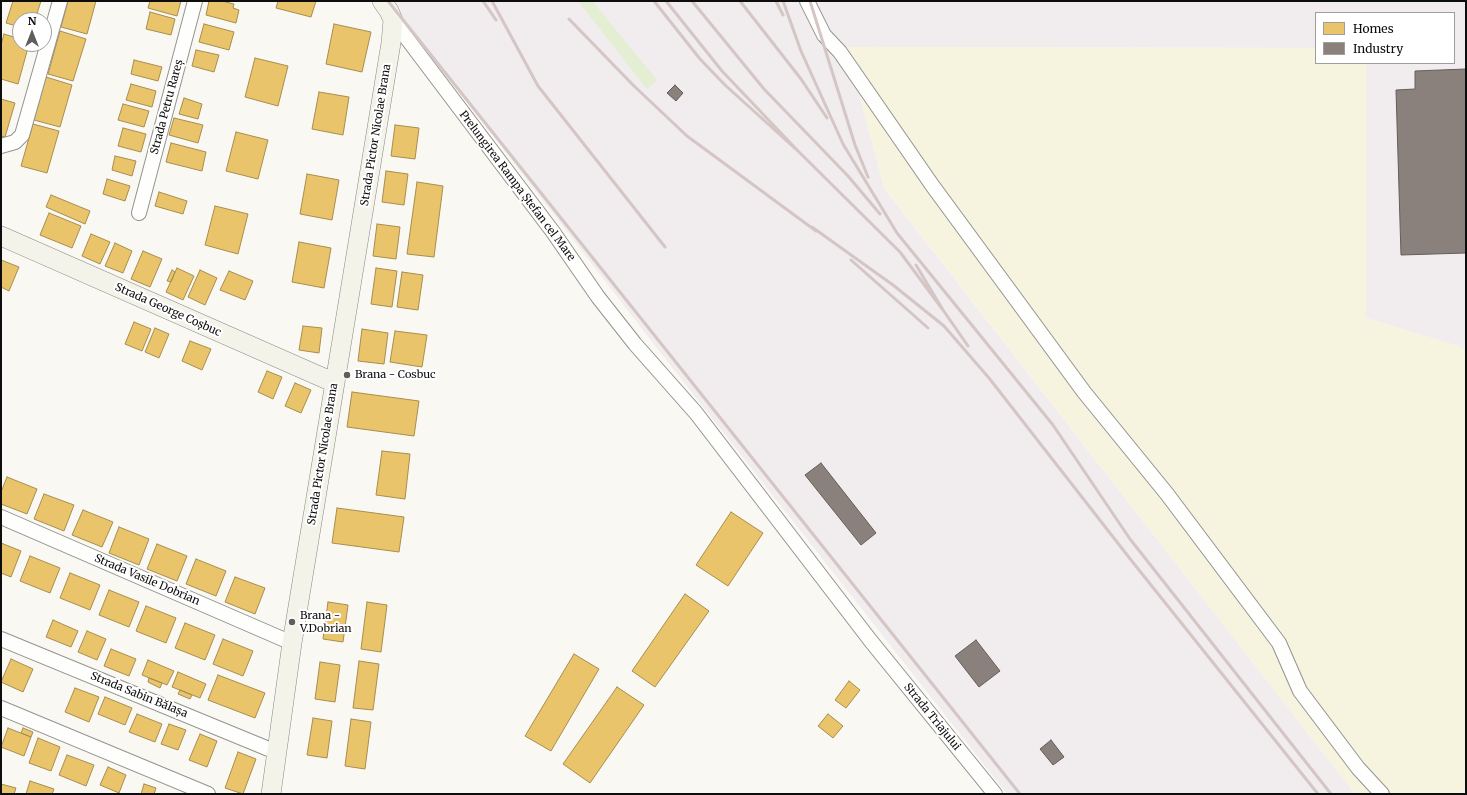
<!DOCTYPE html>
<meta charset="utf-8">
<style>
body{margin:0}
#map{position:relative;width:1467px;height:795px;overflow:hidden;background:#faf8f2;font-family:Merriweather,serif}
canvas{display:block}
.frame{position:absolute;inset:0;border:2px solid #0d0d0d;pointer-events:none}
.legend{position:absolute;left:1315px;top:12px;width:140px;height:52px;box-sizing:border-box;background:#fff;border:1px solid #9e9e9e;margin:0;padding:5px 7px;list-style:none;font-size:12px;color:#0d0d0d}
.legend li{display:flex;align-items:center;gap:8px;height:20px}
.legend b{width:20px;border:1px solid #9e9e9e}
.north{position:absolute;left:12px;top:12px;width:40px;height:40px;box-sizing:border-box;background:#fff;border:1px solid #9e9e9e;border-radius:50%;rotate:0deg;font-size:11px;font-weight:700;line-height:16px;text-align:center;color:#0d0d0d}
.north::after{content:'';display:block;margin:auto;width:14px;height:18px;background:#605f5d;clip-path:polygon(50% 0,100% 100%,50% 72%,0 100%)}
</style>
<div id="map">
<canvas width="1467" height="795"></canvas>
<div class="frame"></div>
<ul class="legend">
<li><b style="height:11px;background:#e9c46a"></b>Homes</li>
<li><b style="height:11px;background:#8a817c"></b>Industry</li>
</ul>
<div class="north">N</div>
</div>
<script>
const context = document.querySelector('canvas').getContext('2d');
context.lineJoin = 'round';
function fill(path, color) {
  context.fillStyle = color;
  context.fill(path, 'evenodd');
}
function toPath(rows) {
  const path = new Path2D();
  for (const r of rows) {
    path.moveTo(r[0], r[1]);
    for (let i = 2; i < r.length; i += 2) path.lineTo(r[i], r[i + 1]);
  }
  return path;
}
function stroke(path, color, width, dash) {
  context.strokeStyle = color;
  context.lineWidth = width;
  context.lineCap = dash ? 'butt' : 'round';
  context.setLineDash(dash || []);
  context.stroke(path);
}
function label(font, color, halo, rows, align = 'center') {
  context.font = font + ' Merriweather,serif';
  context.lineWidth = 4;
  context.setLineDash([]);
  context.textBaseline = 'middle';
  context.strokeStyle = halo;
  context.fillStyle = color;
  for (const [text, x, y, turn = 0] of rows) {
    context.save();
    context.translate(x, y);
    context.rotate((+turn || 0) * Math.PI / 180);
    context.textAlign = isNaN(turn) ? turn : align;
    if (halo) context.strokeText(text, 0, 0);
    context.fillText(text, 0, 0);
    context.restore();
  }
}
fill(toPath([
 [389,1,1466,1,1466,351,1458,346,1366,318,1366,63,1454,63,1454,13,1316,13,1316,48,847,47,884,188,1355,794,1007,794,646,334]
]), '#f1ecee');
fill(toPath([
 [847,47,1316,48,1316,63,1366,63,1366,318,1458,346,1466,351,1466,794,1355,794,884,187]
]), '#f6f3df');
fill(toPath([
 [578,1,592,1,657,80,647,89]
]), '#e4eed3');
const homes = toPath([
 [13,1,41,1,35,20,20,20,20,27,6,23,13,1],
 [68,1,96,1,87,34,61,27,68,1],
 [150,1,181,1,177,16,148,8,150,1],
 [209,1,222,1,234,4,233,8,239,10,236,23,206,15,209,1],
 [278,1,316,1,311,17,276,8,278,1],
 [150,12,175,19,171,35,146,29,150,12],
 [204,24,234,32,229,50,199,42,204,24],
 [334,24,371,32,362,72,326,64,334,24],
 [60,31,86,39,73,81,48,74,60,31],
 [4,34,20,39,20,44,29,44,18,84,1,79,1,45,4,34],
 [196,50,219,55,214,72,192,66,196,50],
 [255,58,288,66,278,106,245,97,255,58],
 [134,60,162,67,158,81,131,74,134,60],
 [46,77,72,85,60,127,34,120,46,77],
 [131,84,156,91,152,107,126,100,131,84],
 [319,92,349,97,343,135,312,129,319,92],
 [184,98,202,104,198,119,179,114,184,98],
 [1,99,15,103,5,137,1,136,1,99],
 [123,104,149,111,144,127,118,120,123,104],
 [174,118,203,125,198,143,169,135,174,118],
 [33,124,59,131,47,173,21,166,33,124],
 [395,125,419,128,415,159,391,156,395,125],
 [123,128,146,134,141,152,118,146,123,128],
 [236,132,268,140,258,179,226,171,236,132],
 [171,143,206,152,202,171,166,162,171,143],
 [115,156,136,161,132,176,112,170,115,156],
 [386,171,408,174,404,205,382,202,386,171],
 [307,174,339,180,332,220,300,214,307,174],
 [107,179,130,186,125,201,103,194,107,179],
 [417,182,443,186,434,257,407,254,417,182],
 [159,192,187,201,183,214,155,206,159,192],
 [51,195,90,211,85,224,46,207,51,195],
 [215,206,248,214,238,254,205,245,215,206],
 [49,213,81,226,72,248,40,235,49,213],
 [377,224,400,227,396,259,373,256,377,224],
 [91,234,110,242,100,264,82,256,91,234],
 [299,242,331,248,324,288,292,282,299,242],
 [115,243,132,251,123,273,105,266,115,243],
 [143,251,162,259,150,287,131,279,143,251],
 [1,260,19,267,9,291,1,287,1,260],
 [177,268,194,276,183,300,166,292,177,268],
 [376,268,397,271,392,307,371,304,376,268],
 [172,270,175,272,171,282,167,281,172,270],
 [200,270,217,278,205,305,188,297,200,270],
 [229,271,253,281,245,300,220,290,229,271],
 [402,272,423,275,418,310,397,307,402,272],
 [134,322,151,329,142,351,125,344,134,322],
 [303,326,322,328,319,353,299,350,303,326],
 [155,328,169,334,159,358,145,352,155,328],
 [362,329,388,333,384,364,358,361,362,329],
 [395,331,427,335,422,367,390,362,395,331],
 [190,341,211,349,202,370,182,361,190,341],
 [267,371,282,377,273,399,258,392,267,371],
 [295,383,311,390,301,413,285,406,295,383],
 [352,392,419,401,414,436,347,427,352,392],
 [382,451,410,454,405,499,376,495,382,451],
 [7,477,37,489,27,514,1,504,1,492,7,477],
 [44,494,74,505,64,531,34,519,44,494],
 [337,508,404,517,399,552,332,543,337,508],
 [83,510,113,522,102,547,72,535,83,510],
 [731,512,763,533,728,586,696,565,731,512],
 [119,527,149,539,139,565,109,553,119,527],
 [1,543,21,551,11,577,1,573,1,543],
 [157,544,187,556,177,581,147,569,157,544],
 [30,556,60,568,50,593,20,581,30,556],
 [196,559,226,571,216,596,186,584,196,559],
 [70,573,100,585,90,610,60,598,70,573],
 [235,577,265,588,255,614,225,602,235,577],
 [109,590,139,602,129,627,99,615,109,590],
 [685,594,709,611,655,687,632,671,685,594],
 [328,602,348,605,343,642,323,639,328,602],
 [367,602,387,605,381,652,361,649,367,602],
 [146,606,176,618,166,643,136,631,146,606],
 [53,620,78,631,71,647,46,637,53,620],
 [185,623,215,635,205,660,175,648,185,623],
 [87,631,106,639,97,660,78,652,87,631],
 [223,639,253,651,243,676,213,664,223,639],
 [111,649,136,659,129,676,104,666,111,649],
 [574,654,599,669,551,751,525,736,574,654],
 [11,659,33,669,23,692,1,682,11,659],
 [148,660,174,671,167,685,142,675,148,660],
 [359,661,379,664,373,710,353,708,359,661],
 [320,662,340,665,335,702,315,699,320,662],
 [178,672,206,684,200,698,172,687,178,672],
 [218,675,265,693,255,718,208,700,218,675],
 [149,678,162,683,160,688,148,682,149,678],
 [849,681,860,690,846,708,835,700,849,681],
 [617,687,644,705,590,783,563,764,617,687],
 [75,688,99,697,89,722,65,712,75,688],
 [180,690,192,695,190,699,178,694,180,690],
 [105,697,132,708,125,725,98,714,105,697],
 [137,714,162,724,155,742,129,732,137,714],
 [828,714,843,726,833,738,818,726,828,714],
 [313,718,332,721,327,758,307,755,313,718],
 [351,719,371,722,365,769,345,766,351,719],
 [169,724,186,730,178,750,161,744,169,724],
 [8,728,31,737,24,756,1,747,8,728],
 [23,728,33,732,31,737,21,733,23,728],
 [200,734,217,741,207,767,189,760,200,734],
 [38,738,60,747,51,771,29,763,38,738],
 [238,752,256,759,243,794,225,788,238,752],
 [67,755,94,765,86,786,59,775,67,755],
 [108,767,126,775,119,793,100,785,108,767],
 [30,781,54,789,52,794,26,794,30,781],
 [1,784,16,788,14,794,1,794,1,784],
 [144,784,156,788,154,794,141,794,144,784]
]);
fill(homes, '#e9c46a');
stroke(homes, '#a78d4e', 1);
const industry = toPath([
 [1466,69,1466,253,1401,255,1396,90,1415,89,1415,71,1466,69],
 [675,85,683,93,676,101,667,93,675,85],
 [821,463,876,533,861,545,805,475,821,463],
 [976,640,1000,671,979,687,955,656,976,640],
 [1051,740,1064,757,1053,765,1040,749,1051,740]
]);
fill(industry, '#8a817c');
stroke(industry, '#645e5b', 1);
const street = toPath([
 [807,1,824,35,840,52,932,185,1084,392,1167,494,1279,643,1300,691,1358,768,1382,794],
 [393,20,553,232,598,297,635,344,696,413,870,640,995,794],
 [1,146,15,142,22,135,60,1],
 [139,213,195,1],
 [1,517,292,643],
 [1,639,276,752],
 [1,708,208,794]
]);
const secondary = toPath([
 [1,236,335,383],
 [271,794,292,643,391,43,393,20,389,11,382,1]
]);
stroke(street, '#949390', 16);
stroke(secondary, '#8a8987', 20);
stroke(street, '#fefefd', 14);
stroke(secondary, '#f4f3ea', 19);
stroke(toPath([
 [388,1,1020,794],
 [483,1,496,20],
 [492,1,538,86,665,247],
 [654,1,700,59,725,85,799,152,722,71,666,1],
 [692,1,764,89,848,176,880,214],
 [740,1,801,79,827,118],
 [776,1,783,15],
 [783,1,801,51,843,144,897,233,1053,425,1130,539,1331,794],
 [810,1,855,145,868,177],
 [569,19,633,85,687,136,816,231],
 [799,152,900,252,943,310,916,265],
 [812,227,893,285,944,326,989,378,1131,560,1318,794],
 [851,260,928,328],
 [943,310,968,346]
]), '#d5c6c6', 3);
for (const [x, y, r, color] of [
 [347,375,4,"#605f5d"],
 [292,622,4,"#605f5d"]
]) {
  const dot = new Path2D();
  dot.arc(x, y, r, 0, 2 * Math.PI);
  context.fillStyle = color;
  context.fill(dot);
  stroke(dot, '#fff', 1.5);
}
label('11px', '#0d0d0d', '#fff', [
 ["Strada Petru Rareș",167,107,-75],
 ["Strada Pictor Nicolae Brana",376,135,-81],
 ["Prelungirea Rampa Ștefan cel Mare",517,186,53],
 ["Strada George Coșbuc",168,310,24],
 ["Strada Pictor Nicolae Brana",323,454,-81],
 ["Strada Vasile Dobrian",147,580,23],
 ["Strada Sabin Bălașa",139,695,22],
 ["Strada Triajului",932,717,51]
]);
label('11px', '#0d0d0d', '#fff', [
 ["Brana - Cosbuc",355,375],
 ["Brana -",300,616],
 ["V.Dobrian",300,629]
], 'left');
</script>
